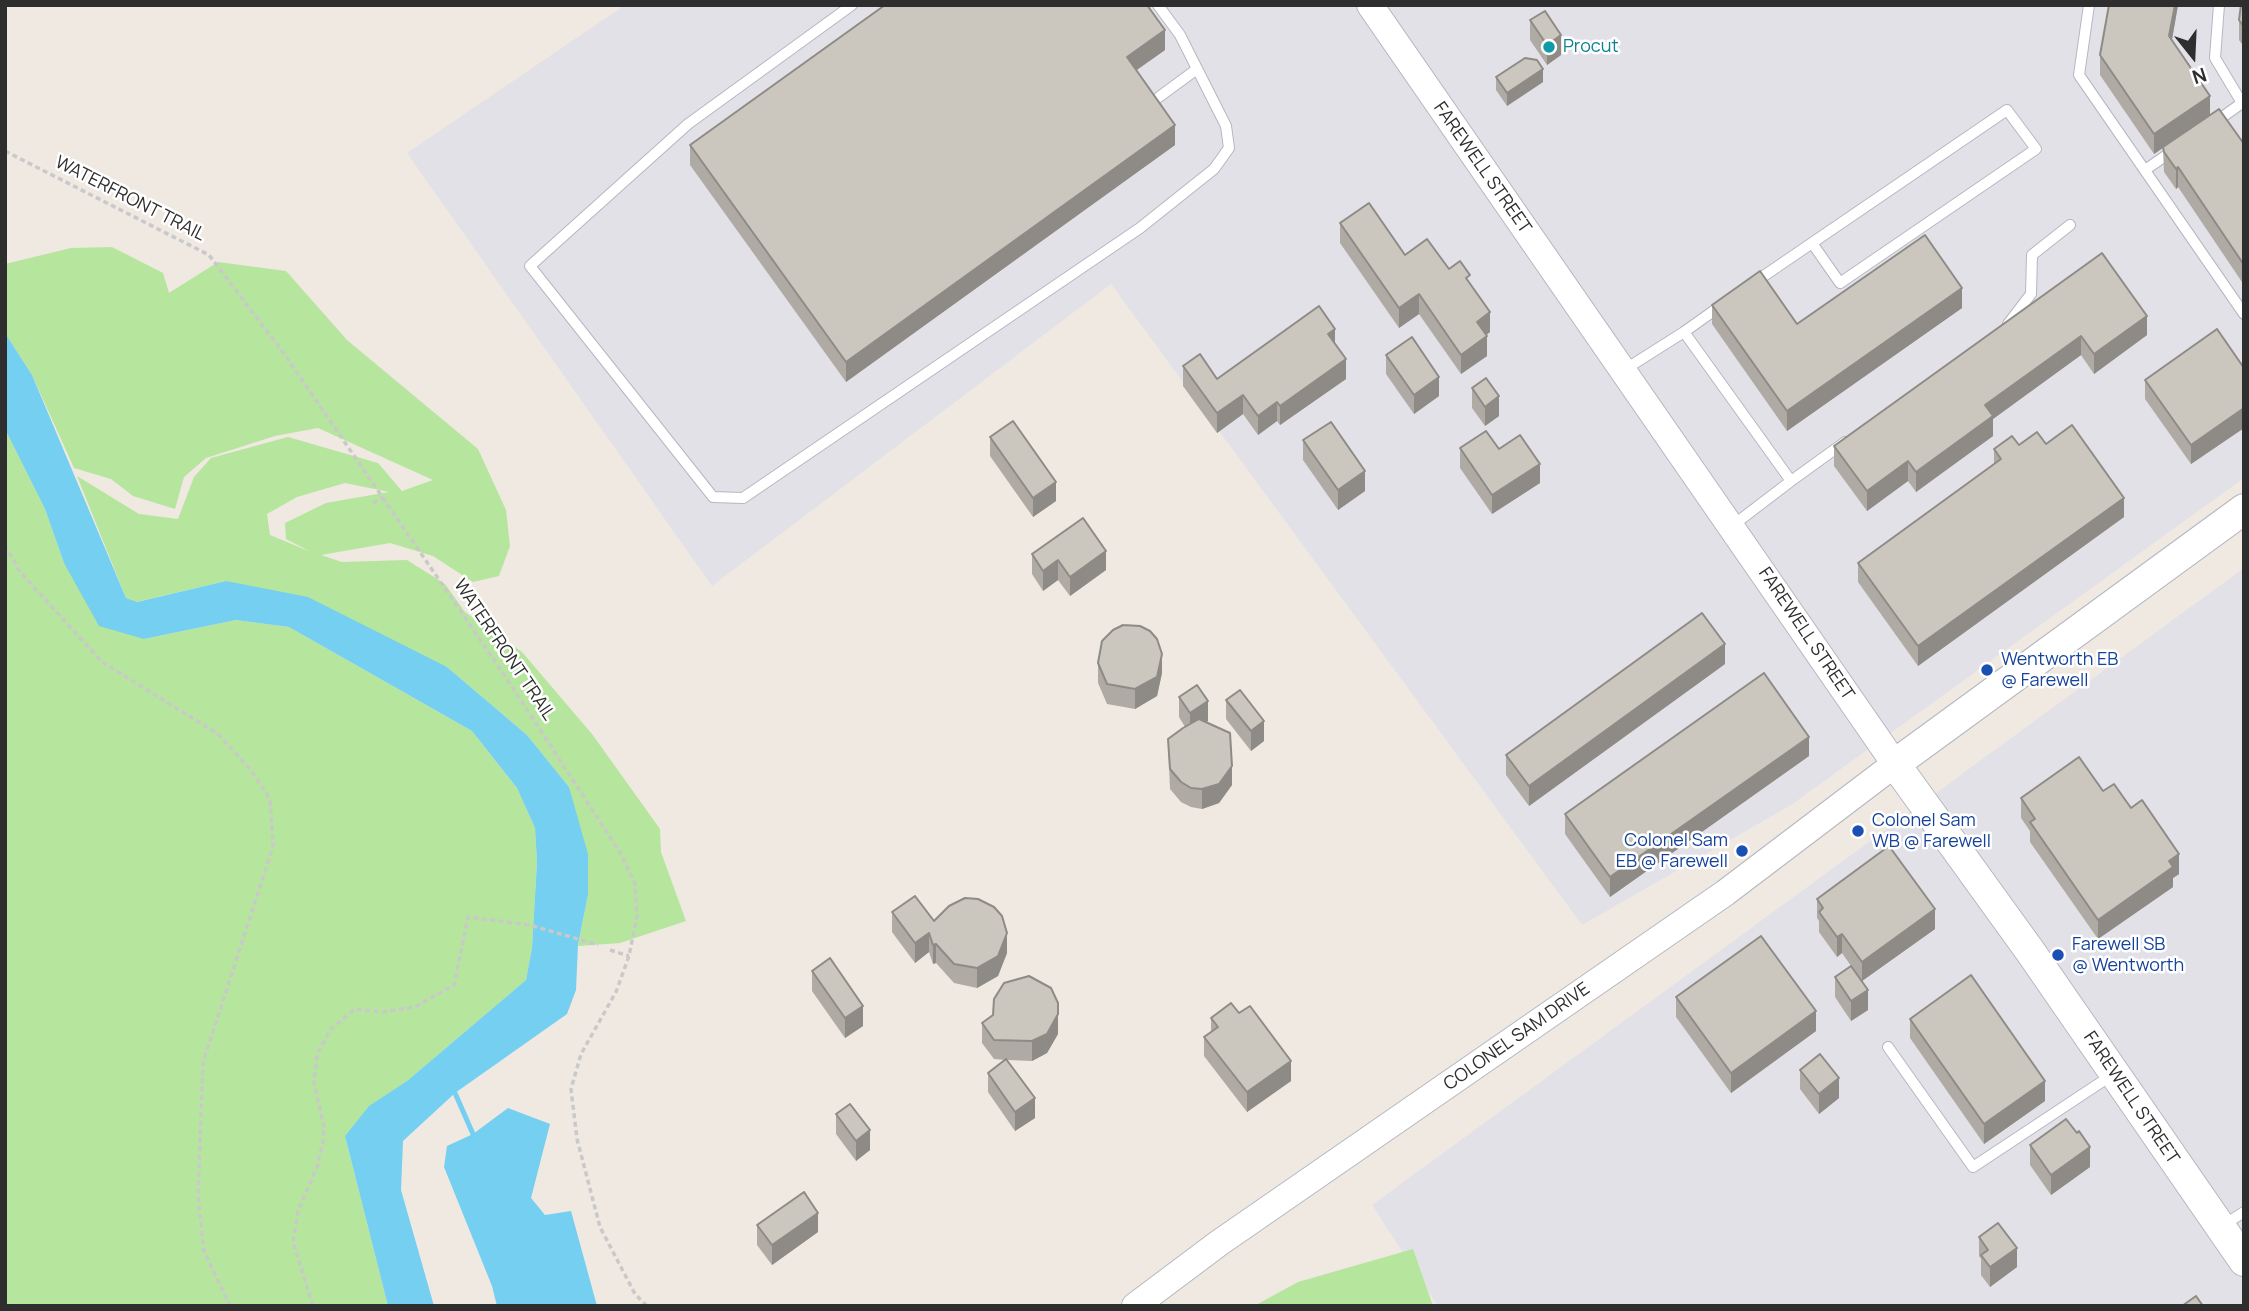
<!DOCTYPE html>
<style>
body{margin:0}
#map{position:relative;width:2249px;height:1311px;overflow:hidden;background:#efe9e1;font-family:Manrope,sans-serif}
canvas{display:block}
.frame{position:absolute;inset:0;border:7px solid #2e2e2e;pointer-events:none}
.north{position:absolute;left:2158px;top:21px;width:70px;height:70px;-webkit-text-stroke:5px #fff;paint-order:stroke;rotate:162deg;font-size:19px;font-weight:700;line-height:28px;text-align:center;color:#2e2e2e}
.north::after{content:'';display:block;margin:auto;width:24px;height:32px;background:#2e2e2e;clip-path:polygon(50% 0,100% 100%,50% 72%,0 100%)}
</style>
<div id="map">
<canvas width="2249" height="1311"></canvas>
<div class="frame"></div>
<div class="north">N</div>
</div>
<script>
const context = document.querySelector('canvas').getContext('2d');
context.lineJoin = 'round';
function fill(path, color) {
  context.fillStyle = color;
  context.fill(path, 'evenodd');
}
function toPath(rows) {
  const path = new Path2D();
  for (const r of rows) {
    path.moveTo(r[0], r[1]);
    for (let i = 2; i < r.length; i += 2) path.lineTo(r[i], r[i + 1]);
  }
  return path;
}
function stroke(path, color, width, dash) {
  context.strokeStyle = color;
  context.lineWidth = width;
  context.lineCap = dash ? 'butt' : 'round';
  context.setLineDash(dash || []);
  context.stroke(path);
}
function label(font, color, halo, rows, align = 'center') {
  context.font = font + ' Manrope,sans-serif';
  context.lineWidth = 5;
  context.setLineDash([]);
  context.textBaseline = 'middle';
  context.strokeStyle = halo;
  context.fillStyle = color;
  for (const [text, x, y, turn = 0] of rows) {
    context.save();
    context.translate(x, y);
    context.rotate((+turn || 0) * Math.PI / 180);
    context.textAlign = isNaN(turn) ? turn : align;
    if (halo) context.strokeText(text, 0, 0);
    context.fillText(text, 0, 0);
    context.restore();
  }
}
fill(toPath([
 [625,5,2244,5,2244,478,1791,805,1582,925,1111,284,712,586,407,153],
 [2244,568,2244,1306,1438,1306,1372,1205]
]), '#e3e1e8');
fill(toPath([
 [112,247,163,273,169,293,218,262,286,271,347,340,478,449,506,510,510,546,499,576,473,582,433,556,390,543,321,555,342,562,407,560,445,584,465,612,522,652,592,734,660,829,661,852,686,921,620,943,578,946,588,895,569,787,527,735,447,667,226,581,136,602,126,598,77,476,139,514,178,519,194,477,211,458,288,437,378,463,402,491,433,480,318,428,275,436,206,458,184,477,175,509,133,496,111,479,74,468,32,375,5,333,5,264,71,248],
 [345,483,389,492,326,503,285,523,286,539,311,552,270,535,267,514,297,497],
 [5,429,45,509,64,563,144,639,236,620,289,627,472,731,517,788,535,828,537,862,532,948,526,980,407,1081,370,1106,345,1136,388,1306,5,1306],
 [1413,1249,1433,1306,1254,1306,1298,1282]
]), '#b6e59e');
fill(toPath([
 [5,333,32,375,126,598,137,602,226,581,308,597,447,667,527,735,569,787,588,854,588,895,578,945,576,990,567,1014,455,1093,403,1141,401,1190,434,1306,388,1306,345,1136,369,1106,407,1081,526,980,532,948,537,862,535,828,517,788,472,731,289,627,236,620,144,639,99,626,64,563,45,509,5,429],
 [508,1108,550,1124,531,1198,545,1215,571,1211,597,1306,497,1306,492,1286,444,1167,447,1146,473,1134]
]), '#75cff0');
stroke(toPath([
 [455,1093,473,1134]
]), '#75cff0', 5);
const service = toPath([
 [852,5,688,124,530,266,713,497,743,498,1140,228,1214,169,1229,148,1226,126,1180,35,1158,5],
 [2089,5,2079,75,2244,314],
 [1159,97,1197,69],
 [2214,123,2242,103,2215,58,2219,5],
 [2145,170,2174,150],
 [1752,284,1812,243,2007,110,2036,149,1840,283,1812,243],
 [2008,324,2031,294,2032,255,2070,225],
 [1684,332,1722,305],
 [1624,370,1684,332,1791,481,1732,526],
 [1791,481,1845,442],
 [1888,1047,1973,1167,2112,1075],
 [2222,1226,2244,1212]
]);
const tertiary = toPath([
 [1135,1306,1219,1243,1725,893,1895,764,1370,5]
]);
const secondary = toPath([
 [2244,509,1895,764,2030,951,2244,1261]
]);
stroke(service, '#b4b7c1', 12);
stroke(tertiary, '#b4b7c1', 28);
stroke(secondary, '#b4b7c1', 32);
stroke(toPath([
 [5,151,209,255,285,355,507,679,621,854,635,884,637,916,629,956,616,992,581,1054,571,1089,577,1139,600,1227,635,1294,647,1306],
 [373,503,383,497],
 [5,545,20,572,102,662,218,734,249,768,270,799,273,847,203,1062,198,1196,204,1251,230,1306],
 [610,950,629,956],
 [313,1306,293,1242,298,1211,317,1167,323,1142,324,1127,314,1083,317,1054,331,1029,355,1009,383,1012,415,1007,454,985,468,917,530,925,598,945]
]), '#c9c9c9', 3.5, [5, 3.5]);
stroke(service, '#fff', 10);
stroke(tertiary, '#fff', 26);
stroke(secondary, '#fff', 30);
fill(toPath([
 [2109,5,2178,5,2172,40,2210,115,2244,144,2244,285,2178,187,2176,189,2164,172,2163,148,2154,154,2100,75,2100,55],
 [2244,5,2244,47,2239,40,2239,20],
 [1530,20,1561,55,1547,65,1530,40],
 [1165,50,1136,70,1175,145,846,382,690,165,690,145],
 [1496,77,1543,82,1507,106,1496,90],
 [1340,223,1405,255,1449,269,1470,283,1490,332,1486,335,1487,356,1461,374,1419,314,1399,328,1340,243],
 [2102,253,2147,335,2094,374,2081,355,1993,419,1993,436,1916,492,1908,481,1867,511,1834,466,1834,446],
 [1712,305,1797,324,1962,308,1787,431,1712,324],
 [1335,344,1346,379,1280,425,1277,421,1258,435,1243,414,1217,433,1183,386,1183,366,1217,379],
 [1386,355,1439,396,1414,414,1386,374],
 [2244,368,2244,428,2191,464,2145,399,2145,380],
 [1472,388,1499,416,1485,426,1472,408],
 [990,437,1056,501,1033,517,990,456],
 [1303,440,1365,491,1338,510,1303,460],
 [2046,444,2124,517,1918,666,1858,582,1858,563,1994,464,1994,449,2019,445],
 [1460,448,1540,483,1492,514,1460,468],
 [1032,554,1106,570,1070,596,1058,580,1043,591,1032,574],
 [1098,663,1162,673,1157,696,1135,709,1107,704,1098,683],
 [1725,664,1529,806,1506,775,1506,755],
 [1179,697,1208,721,1206,722,1232,785,1219,803,1202,809,1191,807,1181,802,1170,789,1168,739,1185,727,1179,717],
 [1226,700,1264,741,1251,751,1226,719],
 [1809,756,1610,897,1565,834,1565,814],
 [2103,791,2179,874,2173,878,2173,887,2098,939,2030,842,2030,831,2021,818,2021,798],
 [1817,899,1935,929,1862,981,1868,1010,1851,1021,1835,997,1835,977,1851,966,1842,953,1837,957,1819,932,1819,921,1817,918],
 [892,912,934,921,1007,953,998,976,977,988,954,983,936,963,933,964,929,952,915,963,892,932],
 [812,971,863,1026,845,1038,812,991],
 [1676,997,1816,1031,1731,1093,1676,1017],
 [993,1015,1058,1034,1047,1053,1032,1061,1007,1060,1035,1118,1015,1131,988,1092,988,1073,1006,1060,994,1059,982,1043,982,1023],
 [1211,1018,1291,1081,1247,1112,1204,1056,1204,1037,1211,1032],
 [1910,1019,2045,1101,1984,1144,1910,1038],
 [1800,1070,1839,1098,1819,1114,1800,1089],
 [836,1114,870,1150,856,1161,836,1134],
 [2030,1145,2090,1167,2051,1195,2030,1165],
 [757,1225,818,1232,772,1265,757,1245],
 [1979,1237,2017,1267,1990,1287,1981,1275,1981,1259,1979,1256]
]), '#afaba4');
fill(toPath([
 [2175,5,2178,5,2169,56,2169,36],
 [1165,30,1165,50,1127,77,1127,57],
 [1561,35,1561,55,1547,65,1547,45],
 [1543,69,1543,82,1507,106,1507,93],
 [2210,96,2210,115,2154,154,2154,134],
 [1175,125,1175,145,846,382,846,362],
 [2178,167,2178,187,2176,189,2176,169],
 [1962,288,1962,308,1787,431,1787,411],
 [1419,294,1419,314,1399,328,1399,308],
 [1490,312,1490,332,1477,342,1477,322],
 [2147,316,2147,335,2094,374,2094,354],
 [1335,329,1335,348,1328,334],
 [1487,336,1487,356,1461,374,1461,355],
 [2081,336,2081,355,1993,419,1993,436,1916,492,1916,472,1985,405],
 [1346,359,1346,379,1280,425,1280,406],
 [1439,377,1439,396,1414,414,1414,395],
 [1243,395,1243,414,1217,433,1217,413],
 [1499,396,1499,416,1485,426,1485,407],
 [1277,402,1277,421,1258,435,1258,416],
 [2244,408,2244,428,2191,464,2191,445],
 [1908,461,1908,481,1867,511,1867,491],
 [1540,464,1540,483,1492,514,1492,495],
 [1365,471,1365,491,1338,510,1338,490],
 [1056,482,1056,501,1033,517,1033,498],
 [2124,498,2124,517,1918,666,1918,646],
 [1106,551,1106,570,1070,596,1070,577],
 [1058,560,1058,580,1043,591,1043,571],
 [1725,644,1725,664,1529,806,1529,786],
 [1162,654,1162,673,1157,696,1135,709,1135,689],
 [1208,701,1208,721,1190,733,1190,713],
 [1264,721,1264,741,1251,751,1251,731],
 [1809,737,1809,756,1610,897,1610,877],
 [1232,766,1232,785,1219,803,1202,809,1202,789],
 [2179,854,2179,874,2173,878,2173,887,2098,939,2098,920],
 [1935,909,1935,929,1862,981,1862,962],
 [929,933,929,952,915,963,915,943],
 [1007,933,1007,953,998,976,977,988,977,968],
 [1842,934,1842,953,1837,957,1837,937],
 [936,944,936,963,933,964,933,945],
 [1868,990,1868,1010,1851,1021,1851,1001],
 [863,1006,863,1026,845,1038,845,1018],
 [1816,1011,1816,1031,1731,1093,1731,1073],
 [1058,1014,1058,1034,1047,1053,1032,1061,1032,1041],
 [1291,1061,1291,1081,1247,1112,1247,1092],
 [1839,1078,1839,1098,1819,1114,1819,1094],
 [2045,1081,2045,1101,1984,1144,1984,1124],
 [1035,1098,1035,1118,1015,1131,1015,1112],
 [870,1130,870,1150,856,1161,856,1141],
 [2090,1147,2090,1167,2051,1195,2051,1175],
 [818,1213,818,1232,772,1265,772,1245],
 [2017,1248,2017,1267,1990,1287,1990,1267]
]), '#8e8b86');
const building = toPath([
 [885,5,1147,5,1165,30,1127,57,1175,125,846,362,690,145,885,5],
 [2109,5,2175,5,2169,36,2210,96,2154,134,2100,55,2109,5],
 [2241,5,2244,5,2244,27,2239,20,2241,5],
 [1545,11,1561,35,1547,45,1530,20,1545,11],
 [1525,58,1537,60,1543,69,1507,93,1496,77,1525,58],
 [2219,109,2244,144,2244,265,2178,167,2176,169,2164,152,2163,147,2219,109],
 [1369,203,1405,255,1427,239,1449,269,1460,261,1470,275,1466,278,1490,312,1477,322,1487,336,1461,355,1419,294,1399,308,1340,223,1369,203],
 [1925,235,1962,288,1787,411,1712,305,1760,271,1797,324,1925,235],
 [2102,253,2147,316,2094,354,2081,336,1985,405,1993,416,1916,472,1908,461,1867,491,1834,446,2102,253],
 [1319,306,1335,329,1328,334,1346,359,1280,406,1277,402,1258,416,1243,395,1217,413,1183,366,1200,354,1217,379,1319,306],
 [2217,329,2244,368,2244,408,2191,445,2145,380,2217,329],
 [1412,337,1439,377,1414,395,1386,355,1412,337],
 [1486,378,1499,396,1485,407,1472,388,1486,378],
 [1013,421,1056,482,1033,498,990,437,1013,421],
 [1331,422,1365,471,1338,490,1303,440,1331,422],
 [2072,425,2124,498,1918,646,1858,563,2001,459,1994,449,2012,436,2019,445,2037,432,2046,444,2072,425],
 [1486,431,1499,449,1520,435,1540,464,1492,495,1460,448,1486,431],
 [1083,518,1106,551,1070,577,1058,560,1043,571,1032,554,1083,518],
 [1702,613,1725,644,1529,786,1506,755,1702,613],
 [1123,625,1140,626,1150,631,1157,639,1162,654,1157,677,1135,689,1107,684,1098,663,1102,641,1113,630,1123,625],
 [1764,673,1809,737,1610,877,1565,814,1764,673],
 [1197,685,1208,701,1190,713,1179,697,1197,685],
 [1240,690,1264,721,1251,731,1226,700,1240,690],
 [1199,719,1230,733,1232,766,1219,784,1202,789,1191,788,1181,782,1170,769,1168,739,1183,728,1199,719],
 [2079,757,2103,791,2114,784,2131,808,2142,800,2179,854,2169,861,2173,867,2098,920,2030,822,2035,819,2021,798,2079,757],
 [1889,846,1935,909,1862,962,1842,934,1837,937,1819,912,1823,908,1817,899,1889,846],
 [915,896,934,921,949,906,965,898,978,899,994,907,1002,916,1007,933,998,956,977,968,954,964,936,944,933,945,929,933,915,943,892,912,915,896],
 [1761,936,1816,1011,1731,1073,1676,997,1761,936],
 [830,958,863,1006,845,1018,812,971,830,958],
 [1851,966,1868,990,1851,1001,1835,977,1851,966],
 [1971,975,2045,1081,1984,1124,1910,1019,1971,975],
 [1029,976,1051,988,1058,1003,1058,1014,1047,1034,1032,1041,994,1040,982,1023,993,1015,994,999,1004,983,1029,976],
 [1231,1003,1239,1013,1250,1006,1291,1061,1247,1092,1204,1037,1218,1027,1211,1018,1231,1003],
 [1820,1054,1839,1078,1819,1094,1800,1070,1820,1054],
 [1006,1059,1035,1098,1015,1112,988,1073,1006,1059],
 [850,1104,870,1130,856,1141,836,1114,850,1104],
 [2066,1119,2077,1133,2079,1131,2090,1147,2051,1175,2030,1145,2066,1119],
 [804,1192,818,1213,772,1245,757,1225,804,1192],
 [1998,1223,2017,1248,1990,1267,1981,1255,1988,1250,1979,1237,1998,1223],
 [2196,1296,2203,1306,2182,1306,2196,1296]
]);
fill(building, '#cbc7bf');
stroke(building, '#8e8b86', 2);
for (const [x, y, r, color] of [
 [1549,47,7,"#0f9aa8"],
 [1987,670,7,"#1a4fb4"],
 [1858,831,7,"#1a4fb4"],
 [1742,851,7,"#1a4fb4"],
 [2058,955,7,"#1a4fb4"]
]) {
  const dot = new Path2D();
  dot.arc(x, y, r, 0, 2 * Math.PI);
  context.fillStyle = color;
  context.fill(dot);
  stroke(dot, '#fff', 2.5);
}
label('18px', '#0d838f', '#fff', [
 ["Procut",1563,47]
], 'left');
label('18px', '#2e2e2e', '#fff', [
 ["FAREWELL STREET",1482,168,55],
 ["WATERFRONT TRAIL",130,199,27],
 ["FAREWELL STREET",1806,634,56],
 ["WATERFRONT TRAIL",504,650,56],
 ["COLONEL SAM DRIVE",1517,1037,-35],
 ["FAREWELL STREET",2131,1098,56]
]);
label('18px', '#164399', '#fff', [
 ["Wentworth EB",2001,660],
 ["@ Farewell",2001,681],
 ["Colonel Sam",1872,821],
 ["WB @ Farewell",1872,842],
 ["Colonel Sam",1728,841,"right"],
 ["EB @ Farewell",1728,862,"right"],
 ["Farewell SB",2072,945],
 ["@ Wentworth",2072,966]
], 'left');
</script>
